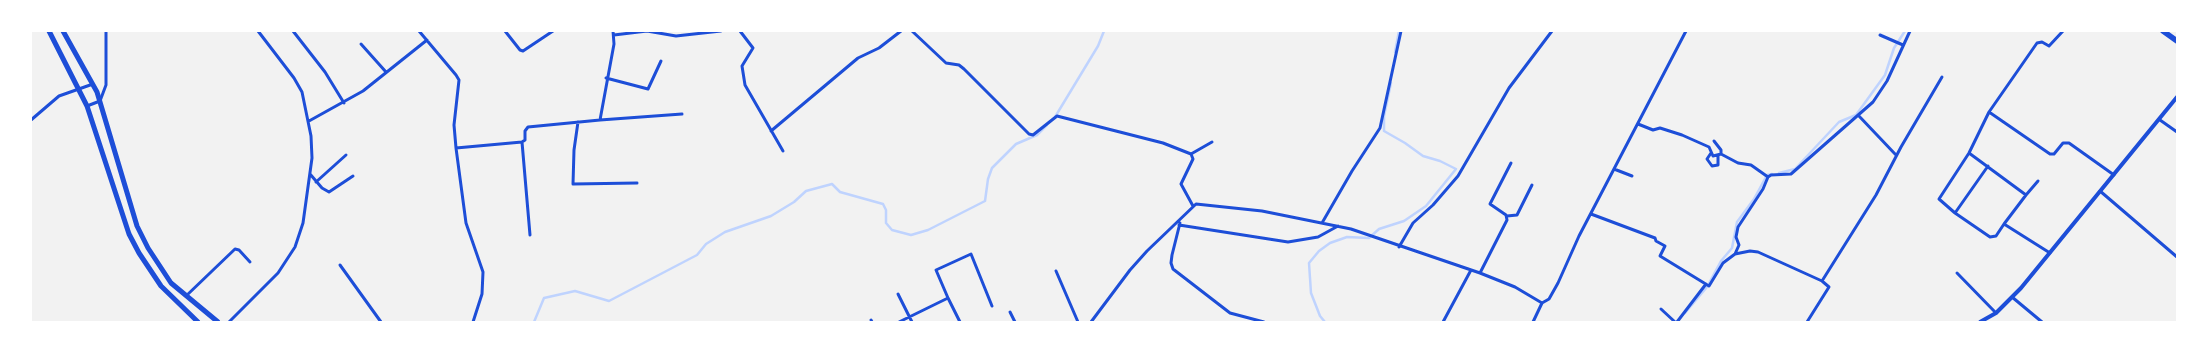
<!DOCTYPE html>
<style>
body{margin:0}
#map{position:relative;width:2208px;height:353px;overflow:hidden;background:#f2f2f2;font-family:"PT Sans",sans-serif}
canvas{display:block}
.frame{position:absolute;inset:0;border:32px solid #fff;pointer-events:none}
</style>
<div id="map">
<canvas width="2208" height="353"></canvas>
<div class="frame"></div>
</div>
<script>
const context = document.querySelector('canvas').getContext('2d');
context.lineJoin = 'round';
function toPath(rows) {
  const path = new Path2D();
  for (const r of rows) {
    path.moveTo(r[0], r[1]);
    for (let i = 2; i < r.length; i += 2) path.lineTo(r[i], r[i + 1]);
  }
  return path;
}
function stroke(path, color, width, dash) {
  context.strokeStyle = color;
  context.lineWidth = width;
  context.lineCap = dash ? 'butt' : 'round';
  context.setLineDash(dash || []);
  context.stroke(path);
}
stroke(toPath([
 [1395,52,1399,31],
 [1055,117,1098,46,1104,31],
 [1779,173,1795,169,1839,122,1856,115,1885,75,1894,48,1905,31],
 [1685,313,1707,287,1721,261,1732,248,1737,222,1754,199,1767,175,1772,174],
 [534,322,544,298,575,291,609,301,697,255,706,244,725,232,771,216,794,202,806,191,832,184,840,192,883,204,886,210,886,223,892,230,911,235,928,230,985,201,988,179,992,168,1016,144,1037,135,1047,125],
 [1325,322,1320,316,1311,293,1309,263,1319,251,1330,243,1347,237,1369,238,1379,229,1404,221,1426,206,1456,169,1440,161,1423,156,1405,143,1384,131,1384,116,1391,83]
]), '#bfd3fe', 2.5);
stroke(toPath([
 [293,31,325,72,344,103],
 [419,31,456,75,459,80,454,125,456,148,466,223,483,272,482,294,473,322],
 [505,31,520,50,523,51,553,31],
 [740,31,753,48,742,66,745,85,783,151],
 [912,31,946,63,959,65,964,69,1029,134,1033,135,1057,116,1163,143,1191,154,1193,159,1181,184,1193,206],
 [614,35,647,31,676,36,721,31],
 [1880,35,1903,45],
 [361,44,386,72],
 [606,78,648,89,661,61],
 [87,106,100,101,106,85,106,31],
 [1989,112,2050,154,2054,154,2063,143,2069,143,2114,175],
 [1858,115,1896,155],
 [31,120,59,96,93,84],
 [600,120,682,114],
 [2160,120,2177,132],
 [309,121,363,91,427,40],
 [578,122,574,150,573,184,637,183],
 [1638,124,1653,130,1660,128,1682,135,1709,147,1713,156,1721,154,1738,163,1751,165,1768,177],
 [771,131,858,58,879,48,901,31],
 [1714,141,1721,150,1721,154],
 [522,142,530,235],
 [456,148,522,142,525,140,525,131,528,127,600,120,614,44,613,31],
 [1711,153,1707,159,1712,166,1718,165,1718,156],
 [1969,153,2026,195,2004,224],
 [1191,154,1212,142],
 [1988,166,1955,213,1990,237,1996,236,2004,224,2050,253],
 [1614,169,1632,176],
 [310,174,322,188,329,192,353,176],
 [316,182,346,155],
 [2100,191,2177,257],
 [2026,195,2038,181],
 [1955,213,1939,199,1969,153,1989,112,2037,43,2042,42,2049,46,2063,31],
 [1591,214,1655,238,1656,241,1665,246,1660,256,1709,286,1723,263,1735,254],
 [1507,216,1517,215,1532,185],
 [1180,223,1172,255,1171,263,1173,269,1230,313,1264,322],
 [1322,223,1352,171,1380,128,1401,31],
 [1179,225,1288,242,1318,237,1338,226],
 [1399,247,1413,223,1433,205,1458,176,1509,88,1552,31],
 [340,265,381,322],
 [1056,271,1078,322],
 [1480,273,1507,220,1506,215,1490,204,1511,163],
 [1957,273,1996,313],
 [1822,281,1876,195,1901,147,1942,77],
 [898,294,912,322],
 [186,296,235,249,239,250,250,262],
 [2012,297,2042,322],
 [948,298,936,270,971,254,992,306],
 [1661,309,1675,322],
 [1010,312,1015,322],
 [871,320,872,322],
 [229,322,278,273,295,247,303,223,312,158,311,136,302,92,294,78,258,31],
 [899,322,948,298,960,322],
 [1091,322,1130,270,1147,251,1196,204,1262,211,1351,229,1480,273,1515,287,1542,303,1549,299,1558,283,1579,236,1686,31],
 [1443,322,1471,270],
 [1533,322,1542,303],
 [1677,322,1706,284],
 [1807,322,1829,287,1822,281,1758,252,1750,251,1735,254,1739,245,1736,237,1738,227,1763,189,1768,177,1771,175,1791,174,1873,102,1887,81,1910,31]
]), '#1d4ed8', 3);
stroke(toPath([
 [1980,322,1996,313,2021,288,2177,97]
]), '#1d4ed8', 4);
stroke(toPath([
 [49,31,87,106,129,234,139,253,161,286,198,322],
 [63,31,97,92,137,226,148,248,171,283,218,322]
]), '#1d4ed8', 5);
stroke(toPath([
 [2163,31,2177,41]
]), '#1d4ed8', 5.5);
</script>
